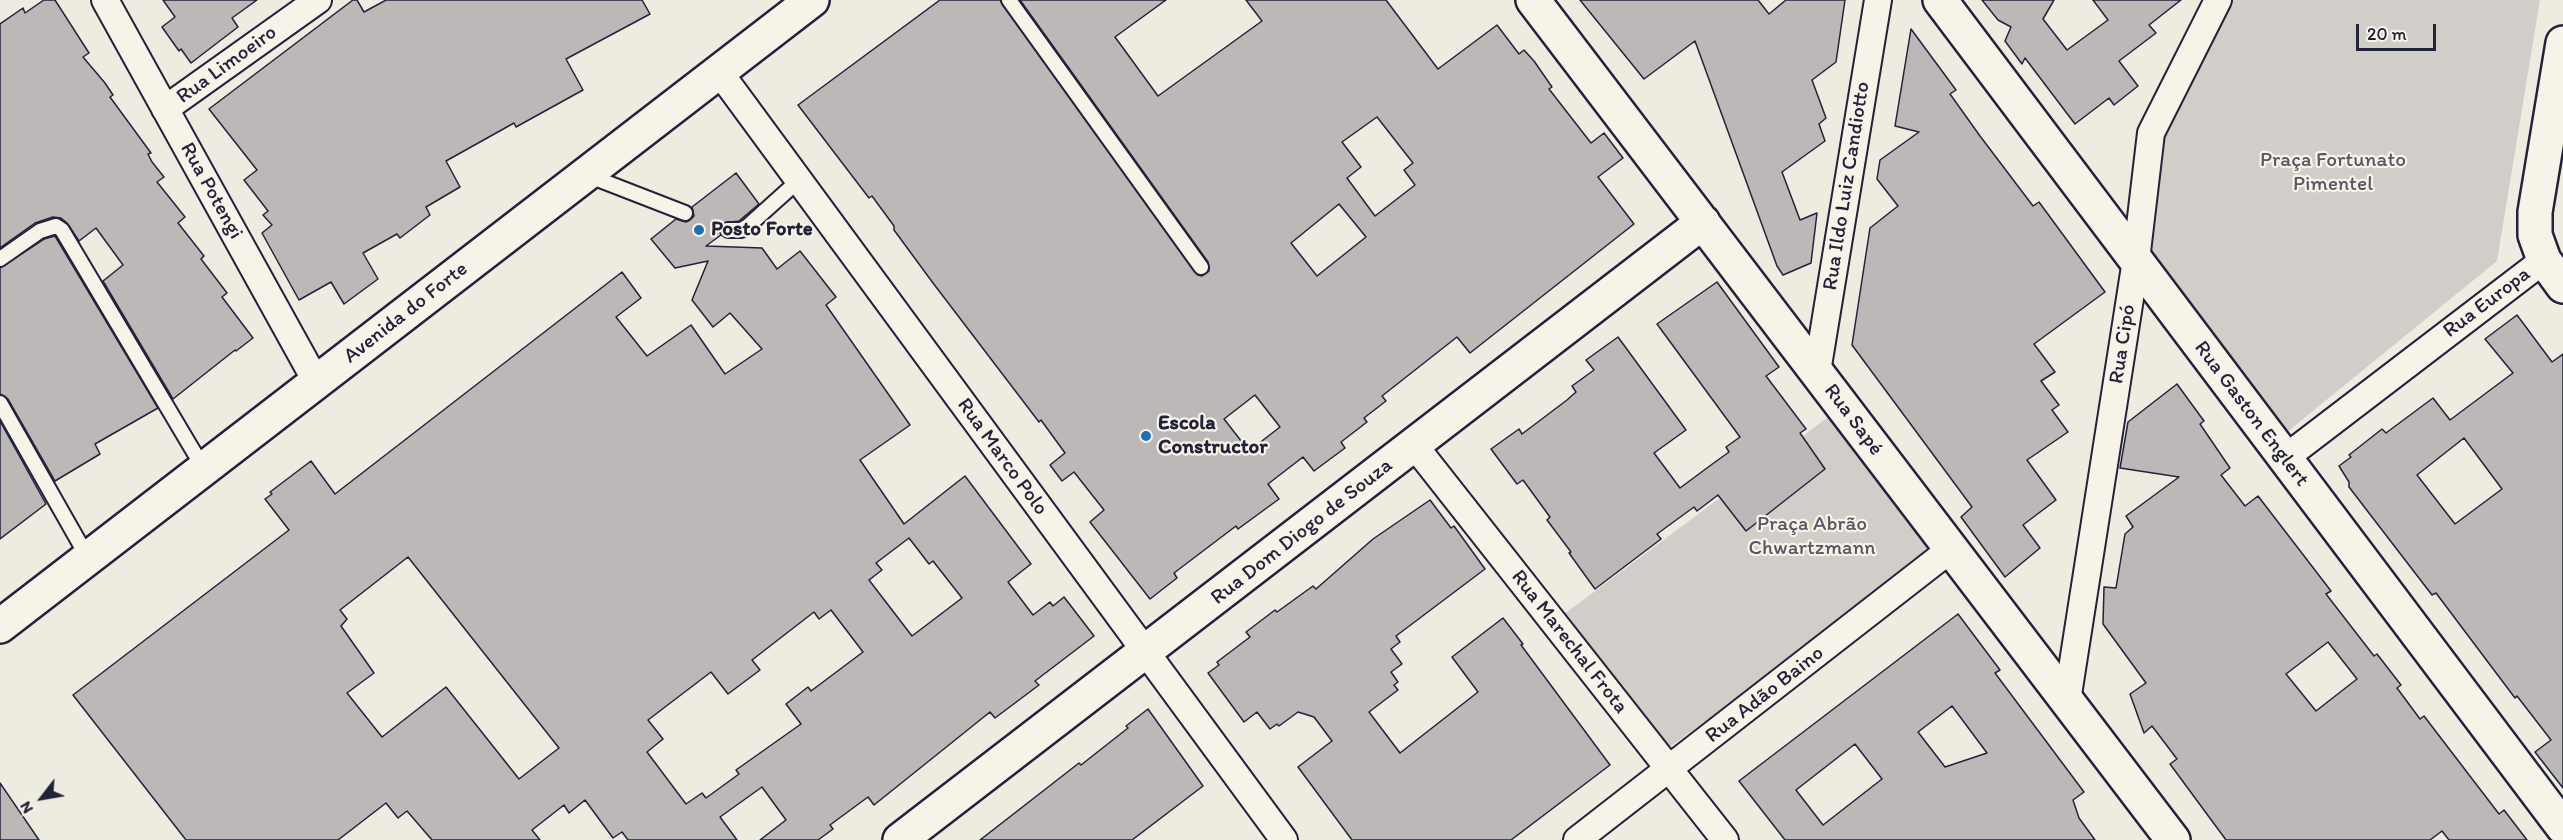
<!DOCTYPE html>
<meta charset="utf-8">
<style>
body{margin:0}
#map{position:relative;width:2563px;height:840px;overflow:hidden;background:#eeebe1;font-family:Itim,sans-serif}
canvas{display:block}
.north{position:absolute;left:12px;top:768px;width:60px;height:60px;-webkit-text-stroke:4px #f7f3e8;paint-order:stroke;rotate:239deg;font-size:16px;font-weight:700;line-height:24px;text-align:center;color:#22223b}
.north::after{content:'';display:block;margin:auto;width:21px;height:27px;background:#22223b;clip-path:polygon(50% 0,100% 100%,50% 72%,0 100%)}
.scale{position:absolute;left:2356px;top:24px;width:80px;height:27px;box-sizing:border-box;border:3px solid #22223b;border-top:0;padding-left:8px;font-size:18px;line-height:21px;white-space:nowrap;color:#22223b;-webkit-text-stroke:4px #f7f3e8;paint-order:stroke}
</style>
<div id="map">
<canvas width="2563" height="840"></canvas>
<div class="north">N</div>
<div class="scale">20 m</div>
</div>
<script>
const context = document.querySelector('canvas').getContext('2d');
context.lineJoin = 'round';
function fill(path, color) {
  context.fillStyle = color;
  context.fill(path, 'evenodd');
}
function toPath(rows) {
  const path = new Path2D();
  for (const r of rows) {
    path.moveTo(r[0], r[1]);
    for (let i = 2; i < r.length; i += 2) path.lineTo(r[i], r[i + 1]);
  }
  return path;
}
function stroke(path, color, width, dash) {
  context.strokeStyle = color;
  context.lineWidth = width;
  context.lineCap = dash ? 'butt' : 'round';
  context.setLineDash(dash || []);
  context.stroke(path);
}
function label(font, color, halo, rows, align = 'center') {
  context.font = font + ' Itim,sans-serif';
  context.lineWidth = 4.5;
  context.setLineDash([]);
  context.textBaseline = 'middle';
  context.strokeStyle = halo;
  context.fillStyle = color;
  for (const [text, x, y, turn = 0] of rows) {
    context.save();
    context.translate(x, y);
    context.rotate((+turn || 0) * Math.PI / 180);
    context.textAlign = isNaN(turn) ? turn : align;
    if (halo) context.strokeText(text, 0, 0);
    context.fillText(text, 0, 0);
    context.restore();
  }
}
fill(toPath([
 [2227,0,2540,0,2497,261,2287,432,2151,253,2158,139],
 [1839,409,1943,549,1664,751,1559,618]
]), '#d1cdc9');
const building = toPath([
 [44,0,55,0,89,53,83,57,105,83,113,95,110,97,151,153,148,154,152,162,164,177,157,182,185,217,178,223,204,256,201,259,227,293,222,297,253,338,236,351,235,350,173,399,103,281,123,265,96,228,79,241,67,223,61,218,53,217,35,223,0,248,0,24,23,8,25,13,44,0],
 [163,0,257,0,232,18,238,27,191,63,181,49,179,51,162,27,175,17,163,0],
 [353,0,357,0,364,12,386,0,642,0,650,14,566,59,583,90,516,127,514,123,446,161,460,187,426,207,430,215,400,238,397,234,363,253,378,279,344,304,331,282,299,300,262,233,272,225,263,215,268,211,244,180,257,170,209,109,353,0],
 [940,0,1000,0,1198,275,1202,276,1209,271,1208,262,1020,0,1166,0,1115,37,1158,96,1262,21,1246,0,1386,0,1438,69,1497,25,1519,54,1524,50,1534,61,1552,87,1549,89,1591,143,1604,133,1623,158,1598,177,1634,224,1470,353,1457,337,1382,396,1386,401,1364,418,1367,422,1341,442,1345,448,1314,471,1303,457,1268,484,1279,499,1238,529,1236,526,1174,573,1177,578,1150,599,1090,522,1104,510,1074,472,1062,481,1050,465,1065,453,1041,420,1039,422,933,283,894,230,894,226,872,196,869,198,798,105,940,0],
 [1377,117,1413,163,1404,170,1415,185,1375,216,1347,178,1361,167,1342,142,1377,117],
 [1339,204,1366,237,1317,276,1291,243,1339,204],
 [1255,395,1280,427,1249,451,1224,419,1255,395],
 [1580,0,1758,0,1769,14,1786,0,1845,0,1836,62,1812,80,1826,118,1819,124,1825,141,1782,172,1800,220,1817,213,1811,263,1783,275,1777,266,1695,41,1644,79,1580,0],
 [1982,0,2054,0,2043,19,2067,50,2108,20,2093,0,2181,0,2149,25,2156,33,2119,61,2138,86,2114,105,2109,98,2075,124,2025,58,2022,64,2005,41,2011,27,1998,20,1982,0],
 [1911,29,1956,90,1950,94,1980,136,2033,206,2039,202,2105,292,2034,344,2055,372,2041,381,2059,405,2052,410,2068,432,2027,460,2056,500,2023,525,2040,548,2005,577,1961,517,1972,507,1852,345,1870,228,1898,206,1877,179,1880,160,1919,132,1895,126,1911,29],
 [736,173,759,204,739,221,723,223,719,229,721,235,706,246,762,248,777,269,800,251,836,297,826,305,910,425,860,460,904,524,965,476,1031,564,1008,582,1033,615,1050,602,1053,606,1064,597,1094,636,1035,681,1039,685,995,718,990,712,874,805,868,797,830,825,833,829,818,840,760,840,786,820,762,787,720,817,737,840,628,840,622,832,613,838,585,800,569,813,564,805,532,830,540,840,432,840,407,811,398,818,386,803,338,840,186,840,73,695,289,530,265,499,272,494,270,492,311,461,335,494,622,272,641,298,616,317,647,356,691,325,725,374,762,349,730,313,713,327,692,300,708,261,675,268,651,239,676,219,686,222,690,220,694,216,692,207,736,173],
 [909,538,929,564,933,561,962,598,912,636,869,580,882,570,876,563,909,538],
 [408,557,559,748,519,779,446,687,382,737,347,693,374,673,341,626,347,619,340,610,408,557],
 [831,610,863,652,811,691,808,687,786,704,801,724,736,770,739,774,706,798,702,793,686,804,647,752,663,739,648,720,711,672,728,694,760,670,752,660,814,612,819,619,831,610],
 [55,236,158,408,95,444,100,454,55,481,8,399,0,394,0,268,44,239,55,236],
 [1717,282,1779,367,1766,376,1806,429,1800,433,1825,469,1746,531,1718,495,1697,511,1694,507,1657,534,1661,539,1595,589,1569,553,1571,552,1547,520,1550,517,1523,480,1517,484,1491,449,1519,429,1522,434,1567,400,1576,392,1572,386,1594,370,1586,360,1618,337,1686,430,1654,453,1680,488,1711,465,1729,452,1726,447,1740,437,1657,324,1717,282],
 [2517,315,2552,362,2563,354,2563,788,2535,752,2551,740,2517,696,2515,698,2436,593,2432,595,2349,487,2349,482,2339,466,2351,457,2349,455,2382,429,2386,433,2433,398,2450,420,2513,373,2485,339,2517,315],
 [2464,438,2502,489,2455,524,2417,475,2464,438],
 [2177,384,2204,421,2200,424,2230,468,2221,475,2245,506,2258,496,2331,591,2326,594,2374,656,2377,654,2401,685,2397,688,2420,719,2424,716,2499,814,2504,810,2527,840,2449,840,2442,831,2430,840,2226,840,2170,764,2177,759,2152,726,2144,733,2130,694,2146,683,2103,624,2104,587,2116,588,2125,534,2133,527,2126,516,2179,477,2120,468,2128,422,2177,384],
 [2328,642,2357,679,2316,711,2286,674,2328,642],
 [0,421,46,504,0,539,0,421],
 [1430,500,1451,528,1454,526,1485,569,1396,636,1400,642,1391,649,1402,664,1391,672,1398,682,1394,685,1398,690,1369,712,1400,753,1478,692,1452,657,1503,618,1523,644,1521,645,1610,765,1511,840,1352,840,1298,767,1332,741,1314,717,1298,712,1279,726,1277,724,1270,729,1257,712,1244,722,1208,673,1219,665,1217,662,1250,637,1246,632,1275,610,1277,612,1313,586,1316,589,1373,539,1430,500],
 [1958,614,2000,670,1995,673,2084,792,2073,800,2079,818,2095,840,1785,840,1739,781,1958,614],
 [1952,706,1987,753,1945,767,1918,732,1952,706],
 [1855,744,1882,779,1823,825,1796,790,1855,744],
 [1148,709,1203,786,1132,840,980,840,1079,763,1081,765,1128,728,1126,726,1148,709],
 [0,783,39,840,0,840,0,783]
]);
fill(building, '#bbb8b7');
stroke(building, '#22223b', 1.5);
const service = toPath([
 [1009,0,1201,267],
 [587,175,685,213],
 [728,230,741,230,748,226,798,181],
 [0,259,40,231,56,226,62,230,204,469],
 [0,403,88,558]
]);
const minor = toPath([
 [105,0,317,383],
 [720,73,1284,840],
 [165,109,318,0],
 [1817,372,1878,0],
 [1414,445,1725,840],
 [2285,458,2544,260],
 [2067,701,2136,260,2151,133,2218,0],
 [1577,840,1951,549]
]);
const tertiary = toPath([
 [1533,0,2173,840],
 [1940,0,2563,827],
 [2563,43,2535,212,2535,235,2544,260,2563,286],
 [900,840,1703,222]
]);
const secondary = toPath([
 [0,626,812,0]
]);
stroke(service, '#22223b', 18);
stroke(minor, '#22223b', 30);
stroke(tertiary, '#22223b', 38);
stroke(secondary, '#22223b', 38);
stroke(service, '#f7f3e8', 14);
stroke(minor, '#f7f3e8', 26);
stroke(tertiary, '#f7f3e8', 33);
stroke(secondary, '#f7f3e8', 33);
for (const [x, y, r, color] of [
 [699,230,6,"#1f6fb2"],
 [1146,436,6,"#1f6fb2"]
]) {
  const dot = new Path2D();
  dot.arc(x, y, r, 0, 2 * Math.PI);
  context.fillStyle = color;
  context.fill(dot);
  stroke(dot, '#f7f3e8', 2);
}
label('21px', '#22223b', '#f7f3e8', [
 ["Rua Limoeiro",227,65,-36],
 ["Rua Ildo Luiz Candiotto",1847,186,-81],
 ["Rua Potengi",211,191,61],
 ["Rua Europa",2487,303,-37],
 ["Avenida do Forte",406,313,-38],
 ["Rua Cipó",2123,344,-81],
 ["Rua Gaston Englert",2251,414,53],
 ["Rua Sapé",1853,420,53],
 ["Rua Marco Polo",1002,457,54],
 ["Rua Dom Diogo de Souza",1302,532,-38],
 ["Rua Marechal Frota",1569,642,52],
 ["Rua Adão Baino",1765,695,-38]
]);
label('21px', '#575566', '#f7f3e8', [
 ["Praça Fortunato",2333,161],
 ["Pimentel",2333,185],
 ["Praça Abrão",1812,525],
 ["Chwartzmann",1812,549]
]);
label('bold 21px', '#22223b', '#f7f3e8', [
 ["Posto Forte",711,230],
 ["Escola",1158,424],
 ["Constructor",1158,448]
], 'left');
</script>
